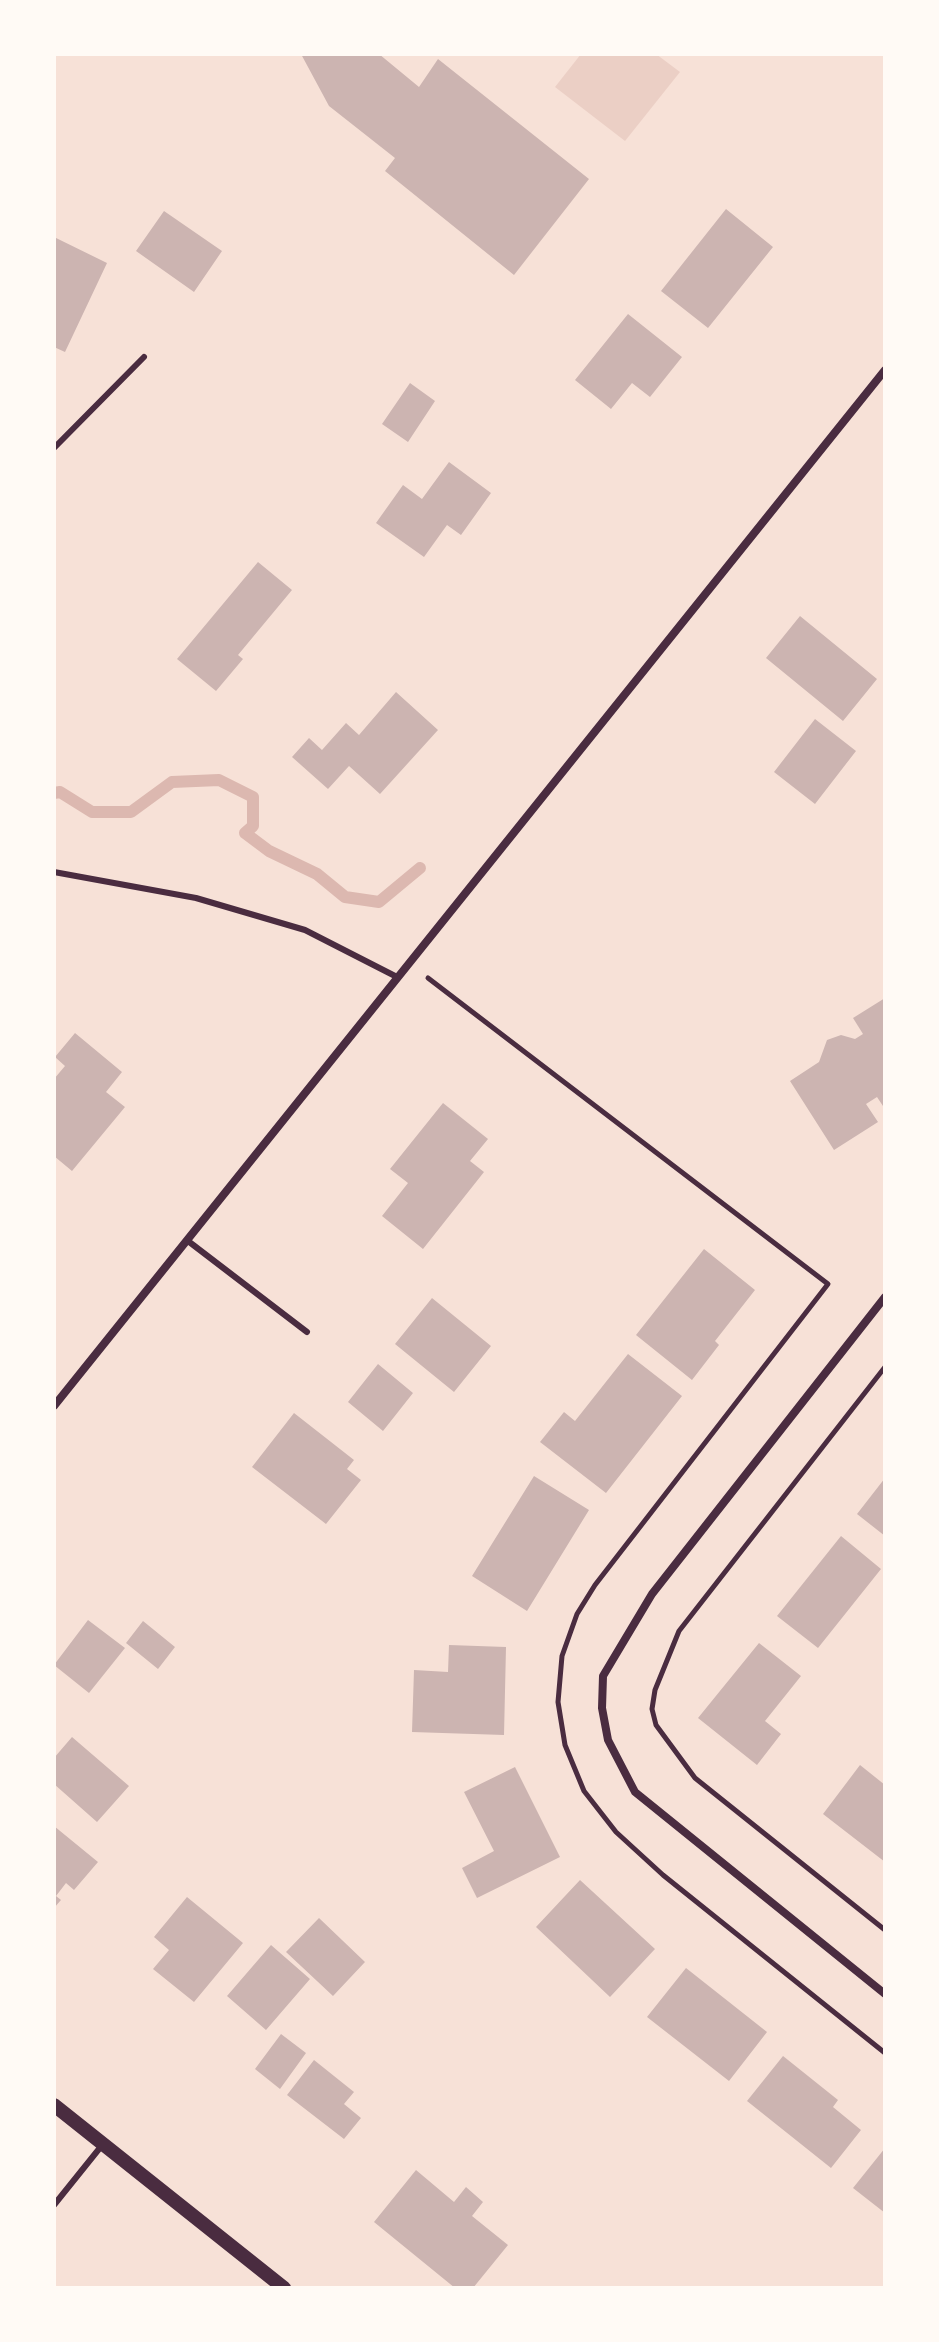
<!DOCTYPE html>
<style>
body{margin:0}
#map{position:relative;width:939px;height:2342px;overflow:hidden;background:#f7e1d7;font-family:Barlow,sans-serif}
canvas{display:block}
.frame{position:absolute;inset:0;border:56px solid #fffaf5;pointer-events:none}
</style>
<div id="map">
<canvas width="939" height="2342"></canvas>
<div class="frame"></div>
</div>
<script>
const context = document.querySelector('canvas').getContext('2d');
context.lineJoin = 'round';
function fill(path, color) {
  context.fillStyle = color;
  context.fill(path, 'evenodd');
}
function toPath(rows) {
  const path = new Path2D();
  for (const r of rows) {
    path.moveTo(r[0], r[1]);
    for (let i = 2; i < r.length; i += 2) path.lineTo(r[i], r[i + 1]);
  }
  return path;
}
function stroke(path, color, width, dash) {
  context.strokeStyle = color;
  context.lineWidth = width;
  context.lineCap = dash ? 'butt' : 'round';
  context.setLineDash(dash || []);
  context.stroke(path);
}
fill(toPath([
 [581,54,656,54,680,72,625,141,555,87]
]), '#ebcfc5');
stroke(toPath([
 [54,793,60,792,92,812,131,812,172,782,219,780,253,797,253,826,245,833,269,851,317,874,345,897,379,902,420,868]
]), '#dcb8b0', 12);
fill(toPath([
 [301,54,379,54,419,87,438,59,589,179,514,275,385,171,395,158,329,106],
 [726,209,773,247,708,328,661,291],
 [164,211,222,251,194,292,136,251],
 [54,237,107,263,65,352,54,347],
 [628,314,682,357,650,397,632,383,611,409,575,380],
 [410,383,435,401,408,442,382,424],
 [449,462,491,493,461,535,447,525,424,557,376,523,403,485,422,499],
 [258,562,292,590,238,655,243,659,216,691,177,659],
 [800,616,877,679,843,721,766,658],
 [396,692,438,730,380,794,349,766,328,789,292,757,309,738,322,750,346,723,359,735],
 [815,719,856,751,815,804,774,772],
 [885,998,885,1109,877,1097,866,1104,878,1122,834,1150,790,1081,819,1062,827,1040,841,1035,855,1039,863,1034,853,1018],
 [75,1033,122,1072,106,1092,125,1107,72,1171,54,1156,54,1079,65,1066,55,1057],
 [443,1103,488,1139,470,1161,484,1172,423,1249,382,1216,408,1183,390,1169],
 [704,1249,755,1290,715,1341,719,1345,692,1380,636,1335],
 [432,1298,491,1346,454,1392,395,1344],
 [628,1354,682,1396,606,1493,540,1442,564,1412,575,1421],
 [378,1364,413,1393,383,1431,348,1402],
 [294,1413,354,1460,347,1469,361,1480,326,1524,252,1467],
 [534,1476,589,1510,527,1611,472,1576],
 [885,1478,885,1536,857,1514],
 [841,1536,881,1569,818,1648,777,1616],
 [88,1620,125,1648,89,1693,54,1665],
 [143,1621,175,1647,158,1669,126,1643],
 [759,1643,801,1676,765,1721,781,1734,757,1765,698,1718],
 [449,1645,506,1647,504,1735,412,1732,414,1670,448,1672],
 [72,1737,129,1786,97,1822,54,1784,54,1758],
 [860,1765,885,1785,885,1862,823,1814],
 [515,1767,560,1857,477,1898,462,1868,494,1851,464,1792],
 [54,1826,98,1862,74,1890,66,1883,56,1896,61,1900,54,1908],
 [580,1880,655,1949,610,1997,536,1927],
 [187,1897,243,1943,194,2002,153,1969,169,1950,154,1937],
 [319,1918,365,1962,333,1996,286,1952],
 [271,1945,310,1979,266,2030,227,1996],
 [686,1968,767,2032,729,2081,647,2017],
 [281,2034,306,2053,280,2089,255,2069],
 [783,2056,838,2100,833,2107,861,2130,831,2168,747,2101],
 [314,2060,354,2092,344,2104,361,2118,344,2139,287,2095],
 [885,2148,885,2213,853,2188],
 [416,2170,454,2202,466,2187,483,2202,472,2216,508,2245,473,2288,455,2288,374,2222]
]), '#ccb4b1');
stroke(toPath([
 [428,978,828,1284,595,1585,577,1614,562,1656,558,1702,565,1745,584,1791,616,1832,663,1875,885,2053],
 [885,1367,679,1631,655,1690,652,1709,656,1725,695,1778,885,1930]
]), '#4a2c40', 5);
stroke(toPath([
 [54,448,144,357],
 [54,872,196,898,305,930,397,977],
 [188,1241,307,1332],
 [54,2205,103,2144]
]), '#4a2c40', 6);
stroke(toPath([
 [885,1297,652,1594,603,1676,602,1708,608,1740,635,1792,885,1994],
 [54,1406,885,370]
]), '#4a2c40', 8);
stroke(toPath([
 [54,2105,284,2288]
]), '#4a2c40', 14);
</script>
